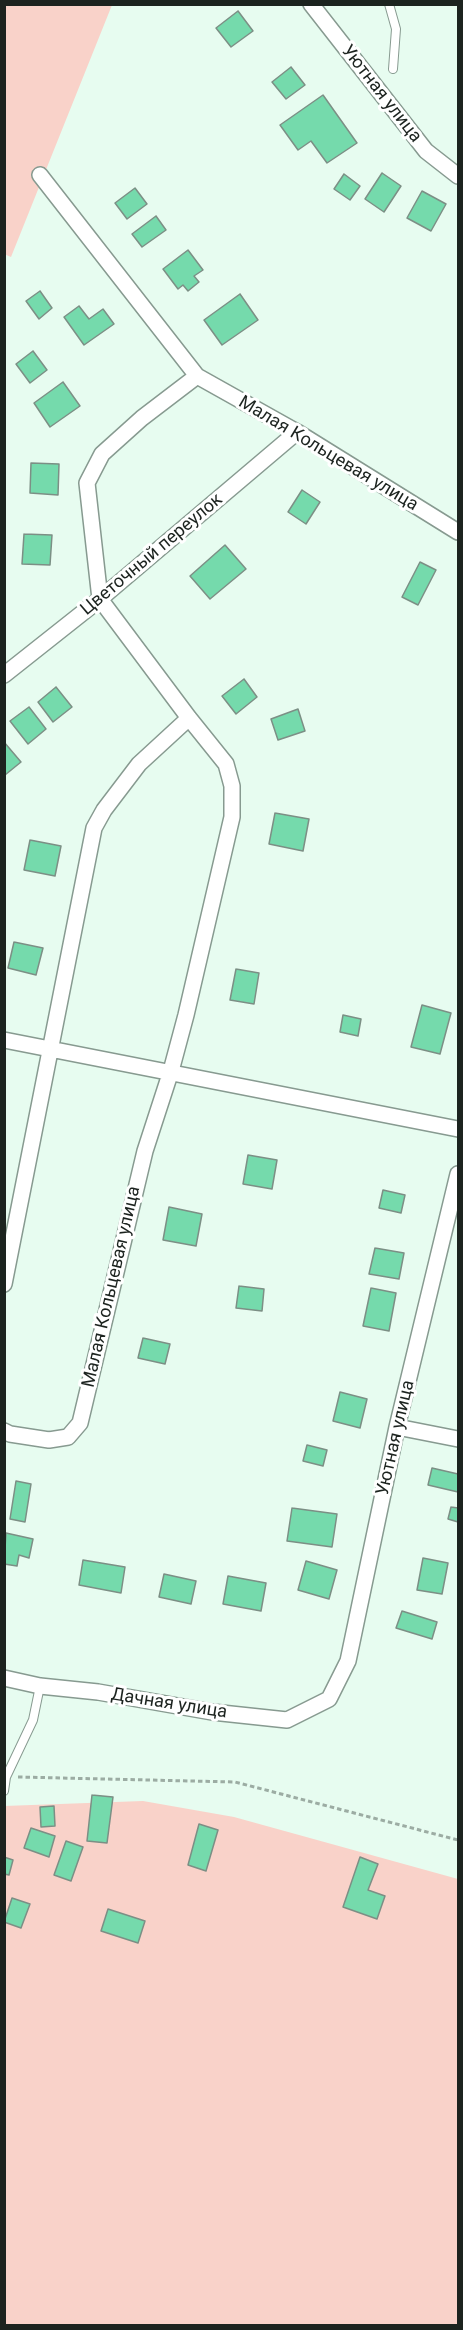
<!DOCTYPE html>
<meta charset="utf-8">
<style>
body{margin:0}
#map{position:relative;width:463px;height:2330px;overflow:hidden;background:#e7fcf0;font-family:Roboto,sans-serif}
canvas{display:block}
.frame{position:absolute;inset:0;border:6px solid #1c231f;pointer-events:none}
</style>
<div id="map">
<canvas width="463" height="2330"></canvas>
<div class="frame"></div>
</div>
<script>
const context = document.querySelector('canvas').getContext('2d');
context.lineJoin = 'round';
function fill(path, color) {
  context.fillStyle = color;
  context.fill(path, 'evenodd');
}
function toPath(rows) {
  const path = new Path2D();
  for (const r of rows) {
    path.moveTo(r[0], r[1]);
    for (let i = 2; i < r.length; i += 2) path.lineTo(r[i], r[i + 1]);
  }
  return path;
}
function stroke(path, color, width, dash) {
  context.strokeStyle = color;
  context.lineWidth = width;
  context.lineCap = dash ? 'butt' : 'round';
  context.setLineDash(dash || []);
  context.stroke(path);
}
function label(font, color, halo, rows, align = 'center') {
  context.font = font + ' Roboto,sans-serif';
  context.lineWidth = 6;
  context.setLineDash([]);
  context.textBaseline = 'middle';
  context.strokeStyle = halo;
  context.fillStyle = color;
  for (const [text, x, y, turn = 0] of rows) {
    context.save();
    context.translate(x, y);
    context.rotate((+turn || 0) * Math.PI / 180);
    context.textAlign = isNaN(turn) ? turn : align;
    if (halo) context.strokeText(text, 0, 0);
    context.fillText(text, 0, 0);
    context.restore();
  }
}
fill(toPath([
 [7,4,112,5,11,257,4,254,4,9],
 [143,1801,234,1817,458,1879,458,2325,5,2325,4,1806]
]), '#f9d2c9');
const building = toPath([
 [238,11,253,31,231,47,216,28,238,11],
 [291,67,305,85,286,99,272,82,291,67],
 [323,95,357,143,327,163,311,141,298,150,280,125,323,95],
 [382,173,401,186,384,212,365,199,382,173],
 [344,174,360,186,350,200,334,189,344,174],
 [135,188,147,204,127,219,115,203,135,188],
 [422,191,446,204,431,231,407,218,422,191],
 [156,216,166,230,142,247,132,234,156,216],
 [188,250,203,270,194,276,199,282,188,291,183,285,178,289,163,269,188,250],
 [40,291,52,308,39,319,26,301,40,291],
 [240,294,258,320,222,345,204,320,240,294],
 [79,306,89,319,103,309,114,324,84,345,64,317,79,306],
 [33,351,47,370,30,383,16,364,33,351],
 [63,382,80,406,50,427,34,403,63,382],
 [31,463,59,464,58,495,30,493,31,463],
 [302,490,320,502,306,524,288,512,302,490],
 [24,534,52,535,50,565,22,564,24,534],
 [225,545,246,569,210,599,190,576,225,545],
 [420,562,436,570,418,605,402,597,420,562],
 [244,679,257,697,236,714,222,696,244,679],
 [56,687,72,707,53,722,38,702,56,687],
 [29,707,46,729,28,744,10,721,29,707],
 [298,709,305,731,278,740,271,719,298,709],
 [4,742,21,762,5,775,4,774,4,742],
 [275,813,309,819,303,851,269,844,275,813],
 [30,840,61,846,55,876,24,870,30,840],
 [14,942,43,948,36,975,8,968,14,942],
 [236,969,259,973,254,1004,230,1000,236,969],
 [422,1005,451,1013,440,1054,411,1047,422,1005],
 [343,1015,361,1019,358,1036,340,1032,343,1015],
 [248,1155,277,1160,272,1189,243,1184,248,1155],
 [383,1190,405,1195,401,1213,379,1208,383,1190],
 [169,1207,202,1214,196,1246,163,1240,169,1207],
 [375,1248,404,1253,399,1279,369,1274,375,1248],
 [239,1286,264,1289,262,1311,236,1308,239,1286],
 [371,1288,396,1293,389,1331,363,1326,371,1288],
 [143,1338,170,1344,165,1364,138,1358,143,1338],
 [340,1392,367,1399,360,1428,333,1421,340,1392],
 [307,1445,327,1450,323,1466,303,1461,307,1445],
 [432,1468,458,1474,458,1492,428,1485,432,1468],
 [16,1481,31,1484,25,1522,10,1519,16,1481],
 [451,1507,458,1508,458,1522,448,1519,451,1507],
 [292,1508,337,1514,332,1547,287,1541,292,1508],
 [6,1533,33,1539,29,1558,19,1555,17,1566,4,1564,6,1533],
 [423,1558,448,1563,442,1594,417,1590,423,1558],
 [83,1560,125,1567,121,1593,79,1585,83,1560],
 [306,1561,337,1570,329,1599,298,1590,306,1561],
 [164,1574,196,1581,191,1604,159,1597,164,1574],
 [228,1576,266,1583,261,1611,223,1604,228,1576],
 [402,1611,437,1622,432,1639,396,1628,402,1611],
 [92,1795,113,1797,107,1843,87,1841,92,1795],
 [54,1806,55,1826,41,1827,40,1807,54,1806],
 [199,1824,218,1830,206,1871,188,1865,199,1824],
 [31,1828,55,1836,49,1857,24,1848,31,1828],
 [66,1841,83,1847,71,1881,54,1875,66,1841],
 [4,1857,13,1860,9,1875,4,1874,4,1857],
 [360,1857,378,1864,368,1890,385,1896,377,1919,343,1907,360,1857],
 [12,1898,30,1904,21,1928,4,1922,12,1898],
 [108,1909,145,1921,138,1943,101,1931,108,1909]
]);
fill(building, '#75daac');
stroke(building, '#7c8f85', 1.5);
const lane = toPath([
 [389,4,396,29,393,69],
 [4,1791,6,1777,33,1720,40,1686]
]);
const street = toPath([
 [311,4,426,151,458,176],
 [40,175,197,376,297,432,458,532],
 [4,675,100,599,297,432],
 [4,1040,458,1129],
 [4,1284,94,828,104,810,139,764,189,718],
 [397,1427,458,1439],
 [4,1431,10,1434,49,1440,68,1437,80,1423,145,1151,171,1071,186,1015,232,817,232,786,226,764,189,718,100,599,87,483,102,454,142,418,197,376],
 [4,1678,40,1686,98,1692,212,1712,287,1720,329,1699,348,1661,397,1427,458,1174]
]);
stroke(lane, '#879a90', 10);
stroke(street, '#879a90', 18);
stroke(toPath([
 [18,1777,235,1782,458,1840]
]), '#9caca3', 3, [4.5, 3]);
stroke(lane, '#fff', 8);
stroke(street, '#fff', 15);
label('18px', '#1c231f', '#fff', [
 ["Уютная улица",381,94,52],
 ["Малая Кольцевая улица",328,454,31],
 ["Цветочный переулок",152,555,-40],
 ["Малая Кольцевая улица",112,1287,-77],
 ["Уютная улица",396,1438,-77],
 ["Дачная улица",169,1704,9]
]);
</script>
